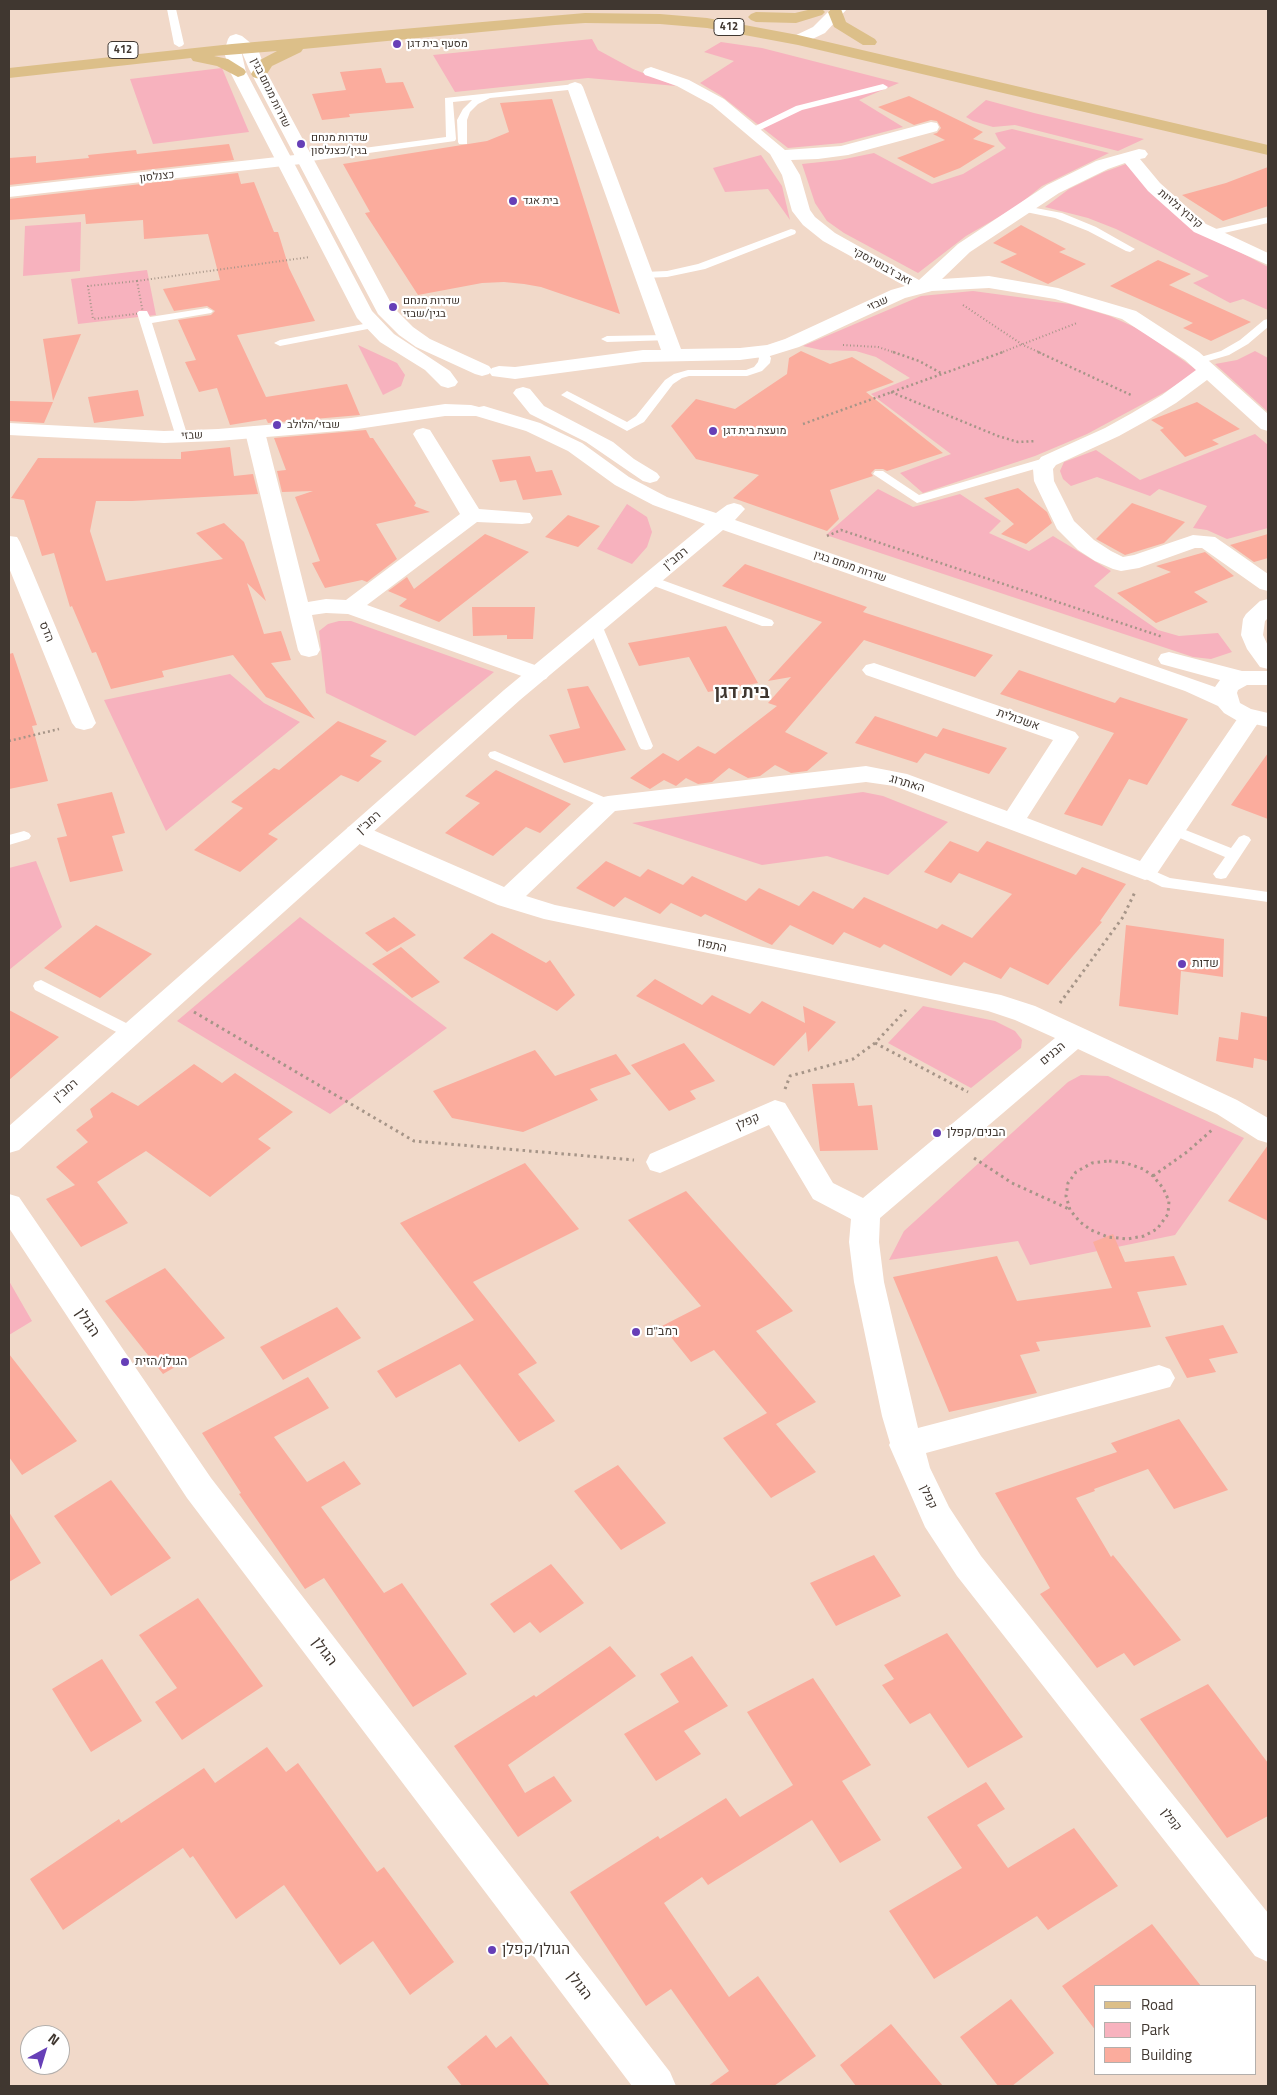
<!DOCTYPE html>
<meta charset="utf-8">
<style>
body{margin:0}
#map{position:relative;width:1277px;height:2095px;overflow:hidden;background:#f1d9c9;font-family:"Titillium Web",sans-serif}
canvas{display:block}
.frame{position:absolute;inset:0;border:10px solid #403730;pointer-events:none}
.legend{position:absolute;left:1094px;top:1985px;width:162px;height:90px;box-sizing:border-box;background:#fff;border:1px solid #b3afac;margin:0;padding:6px 9px;list-style:none;font-size:15px;color:#403730}
.legend li{display:flex;align-items:center;gap:10px;height:25px}
.legend b{width:25px;border:1px solid #b3afac}
.north{position:absolute;left:20px;top:2025px;width:50px;height:50px;box-sizing:border-box;background:#fff;border:1px solid #b3afac;border-radius:50%;rotate:39deg;font-size:14px;font-weight:700;line-height:20px;text-align:center;color:#403730}
.north::after{content:'';display:block;margin:auto;width:18px;height:22px;background:#663fb7;clip-path:polygon(50% 0,100% 100%,50% 72%,0 100%)}
</style>
<div id="map">
<canvas width="1277" height="2095"></canvas>
<div class="frame"></div>
<ul class="legend">
<li><b style="height:6px;background:#dcbf89"></b>Road</li>
<li><b style="height:14px;background:#f7b2be"></b>Park</li>
<li><b style="height:14px;background:#fbac9d"></b>Building</li>
</ul>
<div class="north">N</div>
</div>
<script>
const context = document.querySelector('canvas').getContext('2d');
context.lineJoin = 'round';
function fill(path, color) {
  context.fillStyle = color;
  context.fill(path, 'evenodd');
}
function toPath(rows) {
  const path = new Path2D();
  for (const r of rows) {
    path.moveTo(r[0], r[1]);
    for (let i = 2; i < r.length; i += 2) path.lineTo(r[i], r[i + 1]);
  }
  return path;
}
function stroke(path, color, width, dash) {
  context.strokeStyle = color;
  context.lineWidth = width;
  context.lineCap = dash ? 'butt' : 'round';
  context.setLineDash(dash || []);
  context.stroke(path);
}
function label(font, color, halo, rows, align = 'center') {
  context.font = font + ' "Titillium Web",Heebo,sans-serif';
  context.lineWidth = 4.5;
  context.setLineDash([]);
  context.textBaseline = 'middle';
  context.strokeStyle = halo;
  context.fillStyle = color;
  for (const [text, x, y, turn = 0] of rows) {
    context.save();
    context.translate(x, y);
    context.rotate((+turn || 0) * Math.PI / 180);
    context.textAlign = isNaN(turn) ? turn : align;
    if (halo) context.strokeText(text, 0, 0);
    context.fillText(text, 0, 0);
    context.restore();
  }
}
fill(toPath([
 [592,39,598,50,633,69,676,86,588,78,455,92,433,55],
 [721,42,762,48,899,83,859,100,903,127,842,143,788,148,720,95,700,83,734,61,704,52],
 [222,68,249,132,153,144,130,79],
 [986,100,1034,113,1144,139,1118,151,1015,125,993,127,973,121,966,117],
 [1012,129,1109,153,1042,186,1016,207,966,236,918,273,844,233,827,221,815,203,802,164,840,160,874,153,932,184,963,174,1006,148,999,141,995,133],
 [761,155,782,186,790,220,768,189,725,192,713,168],
 [1126,164,1199,230,1268,267,1268,310,1243,299,1230,303,1193,283,1209,276,1116,229,1088,218,1045,207,1069,189,1104,172],
 [81,222,80,271,23,276,25,226],
 [147,270,156,315,78,324,71,279],
 [973,291,1070,304,1110,316,1141,330,1198,371,1165,392,1087,434,1035,456,923,493,900,473,951,454,871,394,910,378,876,357,856,351,821,350,803,346,921,296],
 [358,345,397,363,405,375,401,386,383,395],
 [1255,351,1268,358,1268,412,1215,364,1237,360],
 [1255,434,1268,445,1268,528,1227,539,1207,530,1193,528,1207,506,1159,489,1150,496,1097,477,1071,486,1063,479,1060,471,1064,462,1096,450,1140,480],
 [878,489,913,507,960,494,1001,521,989,533,1029,551,1053,536,1111,571,1094,586,1158,630,1179,636,1218,633,1232,652,1211,659,1193,657,826,535],
 [627,504,647,517,652,532,647,547,632,564,597,549],
 [339,621,351,621,494,672,415,736,326,693,319,631,328,624],
 [230,674,264,703,300,722,166,831,104,700],
 [863,792,883,796,948,822,888,875,827,856,762,865,632,823],
 [36,861,62,927,9,970,9,868],
 [300,917,447,1028,330,1114,177,1021],
 [923,1006,995,1021,1015,1031,1022,1040,1021,1048,971,1088,888,1043],
 [1081,1075,1108,1076,1244,1138,1175,1235,1030,1265,1018,1241,889,1260,904,1231,1068,1082],
 [9,1281,32,1321,9,1335]
]), '#f7b2be');
fill(toPath([
 [381,68,386,83,403,82,414,108,349,114,350,117,322,120,312,94,346,90,340,72],
 [909,96,983,132,973,139,995,146,960,168,934,178,897,158,945,140,933,134,937,133,941,128,937,121,931,120,914,125,878,107],
 [552,99,620,314,541,287,524,284,504,282,482,283,418,295,365,213,370,212,343,164,487,141,509,132,500,103],
 [229,144,234,160,9,185,9,158,36,156,36,163,89,158,88,155,136,150,137,154],
 [1268,167,1268,206,1223,221,1182,195,1226,183],
 [238,173,241,184,254,182,274,232,278,232,289,268,315,321,237,335,266,397,347,384,360,415,268,423,266,419,230,425,217,388,199,392,185,362,196,360,178,320,211,315,215,311,207,306,174,311,163,289,220,280,208,234,144,239,143,220,86,224,85,214,9,220,9,199],
 [1021,225,1066,249,1059,252,1086,264,1048,284,1000,262,1017,254,993,243],
 [1158,260,1191,274,1169,285,1251,322,1211,341,1183,328,1193,323,1110,286],
 [81,334,53,401,43,339],
 [801,351,830,364,852,357,894,382,866,392,943,453,887,471,883,469,875,469,871,473,873,476,830,490,839,519,827,531,733,498,759,475,696,459,671,426,696,399,735,409,787,374,789,358],
 [138,390,144,416,94,423,88,397],
 [9,401,53,402,44,423,9,421],
 [1197,402,1240,429,1212,440,1219,444,1185,457,1160,430,1164,428,1151,420],
 [366,430,370,438,373,438,416,503,414,506,430,512,376,524,397,559,367,582,362,580,325,588,312,563,320,561,295,497,313,491,282,492,277,471,286,470,274,438],
 [230,447,234,476,253,474,258,494,132,501,96,501,90,531,106,581,223,559,196,533,224,523,244,542,266,601,247,583,264,634,281,631,291,660,271,663,315,719,266,697,233,655,162,671,164,677,111,689,96,652,92,653,72,606,70,607,54,553,42,556,24,500,11,498,38,458,181,459,181,452],
 [530,456,536,472,552,470,562,495,523,500,516,480,500,482,492,460],
 [1018,488,1047,512,1052,523,1026,544,1001,534,1014,524,984,498],
 [1132,503,1185,522,1164,543,1125,555,1096,539],
 [568,515,600,526,578,547,545,537],
 [485,534,529,552,439,622,399,606,407,599,388,591,407,577,414,589],
 [1268,534,1268,558,1254,562,1230,545],
 [1205,552,1234,576,1194,592,1208,602,1156,623,1117,593,1171,572,1156,566],
 [745,564,867,607,863,612,993,655,975,677,864,640,785,732,828,753,807,771,791,773,775,765,760,776,748,778,729,768,712,782,698,784,686,778,676,786,664,780,650,789,630,778,663,753,678,761,698,746,715,754,777,706,768,703,791,677,768,681,822,622,722,586],
 [472,607,535,607,533,639,507,639,507,635,473,636],
 [726,626,758,683,708,692,689,657,639,666,628,643],
 [13,653,37,725,32,726,48,781,9,789,9,654],
 [1019,670,1115,703,1120,697,1188,719,1147,785,1129,779,1102,826,1064,814,1114,733,1000,694],
 [588,686,626,750,564,763,549,735,580,728,567,689],
 [875,716,937,737,943,728,1007,748,989,774,925,753,917,763,855,743],
 [338,721,387,741,370,756,382,761,358,782,341,775,268,834,278,839,240,872,194,850,243,808,231,802,274,768,279,770],
 [1268,753,1268,819,1231,805],
 [496,770,571,804,540,833,526,827,493,856,445,833,480,803,465,796],
 [112,792,125,833,112,836,123,871,70,882,57,838,67,836,57,804],
 [950,841,978,852,987,841,1076,875,1082,867,1126,884,1100,921,1102,922,1048,985,1010,967,1001,979,964,962,951,976,884,944,880,948,844,932,833,945,790,925,772,945,705,914,701,917,671,903,660,914,625,897,614,907,576,888,606,861,640,877,648,869,683,885,692,876,746,901,759,888,799,906,813,891,853,909,864,897,937,929,942,924,972,938,1012,894,959,873,951,883,924,872],
 [394,917,416,935,387,952,365,933],
 [96,925,152,954,100,998,44,968],
 [1126,925,1224,939,1223,977,1181,971,1178,1015,1119,1006],
 [492,933,546,963,550,960,575,995,557,1011,463,958],
 [401,947,440,982,412,998,372,964],
 [655,979,702,1005,712,995,750,1014,762,1001,805,1023,803,1006,836,1022,808,1052,806,1032,774,1066,636,996],
 [9,1010,59,1037,9,1080],
 [1241,1012,1268,1017,1268,1061,1254,1058,1253,1068,1216,1061,1219,1037,1238,1040],
 [684,1043,715,1081,690,1091,696,1099,669,1111,631,1065],
 [535,1050,555,1076,616,1054,631,1074,590,1089,598,1100,523,1132,452,1118,433,1091],
 [194,1064,222,1083,235,1073,293,1112,258,1139,271,1148,210,1197,146,1151,97,1182,128,1223,81,1247,46,1199,75,1185,56,1167,88,1142,76,1130,93,1117,90,1109,112,1092,138,1106],
 [854,1083,858,1106,872,1105,878,1150,820,1151,812,1084],
 [1268,1145,1268,1221,1228,1201],
 [525,1163,579,1229,473,1282,537,1363,518,1374,555,1421,519,1442,460,1364,396,1398,377,1371,474,1320,400,1223],
 [686,1191,793,1311,756,1331,816,1402,776,1424,816,1472,771,1498,723,1438,767,1413,714,1350,691,1362,662,1326,701,1306,628,1220],
 [1113,1234,1125,1262,1174,1256,1187,1285,1137,1292,1151,1327,1036,1342,1040,1351,1020,1355,1037,1393,949,1412,893,1277,997,1256,1017,1301,1112,1288,1093,1242],
 [165,1268,225,1338,163,1374,105,1301],
 [337,1307,361,1338,283,1380,260,1347],
 [1223,1325,1238,1353,1209,1359,1216,1372,1187,1378,1165,1337],
 [9,1354,77,1441,22,1475,9,1457],
 [308,1377,329,1408,274,1437,307,1482,344,1461,361,1484,321,1507,384,1593,402,1583,467,1674,413,1707,324,1578,305,1589,239,1494,241,1493,202,1433],
 [1179,1419,1228,1490,1174,1509,1148,1469,1094,1489,1095,1491,1076,1498,1111,1557,1113,1555,1181,1640,1134,1666,1124,1653,1097,1668,1040,1594,1050,1588,995,1493,1117,1452,1111,1443],
 [618,1465,666,1523,621,1550,574,1491],
 [111,1480,171,1558,111,1596,54,1516],
 [9,1512,41,1563,9,1582],
 [874,1555,901,1596,836,1626,810,1583],
 [551,1564,584,1603,540,1633,530,1622,514,1633,490,1604],
 [198,1598,263,1686,182,1740,155,1702,177,1688,139,1635],
 [947,1633,1023,1737,968,1768,930,1713,910,1724,882,1685,894,1679,884,1665],
 [610,1646,636,1676,508,1765,525,1793,554,1776,572,1801,518,1837,454,1746,534,1695,536,1697],
 [692,1656,728,1706,684,1731,701,1754,656,1781,624,1734,679,1702,660,1674],
 [102,1659,142,1721,91,1752,52,1689],
 [813,1678,871,1765,842,1781,881,1840,840,1863,812,1820,708,1885,702,1877,664,1903,729,1997,758,1976,816,2056,774,2086,708,2086,729,2071,671,1989,646,2006,570,1892,658,1836,660,1839,726,1798,740,1817,793,1785,747,1712],
 [1208,1684,1268,1763,1268,1816,1227,1838,1140,1719],
 [267,1747,286,1772,298,1763,377,1872,384,1867,454,1962,410,1995,373,1941,340,1965,284,1885,236,1919,193,1856,190,1858,183,1848,63,1930,30,1879,119,1819,121,1823,204,1768,215,1783],
 [986,1782,1005,1809,977,1825,1008,1868,1074,1828,1118,1886,1048,1930,1037,1916,934,1979,889,1911,962,1868,927,1817],
 [1152,1924,1201,1986,1096,1986,1096,2031,1062,1986],
 [1011,1999,1054,2053,1012,2086,998,2086,960,2037],
 [891,2024,943,2086,856,2086,840,2065],
 [486,2035,496,2048,511,2036,550,2086,462,2086,447,2067]
]), '#fbac9d');
stroke(toPath([
 [137,281,310,257],
 [137,281,143,313,93,319,88,286,137,281],
 [963,305,1023,345,1041,353],
 [843,345,878,347,896,353],
 [1000,353,1077,323]
]), '#a69588', 2, [1, 2.5]);
stroke(toPath([
 [893,352,919,361,941,373],
 [1038,352,1131,395],
 [891,392,998,436,1018,442,1036,441],
 [803,424,1003,352],
 [827,536,841,530,1163,637],
 [9,741,59,729]
]), '#a69588', 2.5, [2, 3]);
stroke(toPath([
 [1060,1003,1123,917,1135,892],
 [194,1012,414,1141,634,1160],
 [875,1043,968,1092],
 [785,1089,790,1076,853,1059,875,1043,906,1010],
 [974,1158,1012,1183,1069,1209],
 [1109,1161,1126,1163,1143,1169,1153,1176,1163,1188,1169,1201,1168,1214,1157,1229,1144,1236,1127,1239,1108,1237,1091,1230,1080,1222,1070,1210,1066,1196,1068,1183,1076,1172,1092,1163,1109,1161],
 [1153,1176,1187,1152,1213,1129]
]), '#a69588', 3, [2.5, 4]);
fill(toPath([
 [167,9,176,9,184,44,182,46,179,47,174,44,167,9],
 [575,84,580,87,578,89,490,98,478,104,470,112,467,120,467,144,459,144,458,142,457,120,463,109,472,100,453,102,456,139,455,141,304,162,299,159,304,156,446,137,445,98,575,84],
 [883,84,888,87,886,89,802,110,756,132,748,132,747,130,796,106,883,84],
 [1025,206,1062,213,1096,227,1135,249,1130,252,1126,251,1088,231,1055,218,1021,211,1020,209,1025,206],
 [1268,217,1268,223,1211,236,1206,233,1207,231,1268,217],
 [791,229,795,230,796,232,795,234,705,269,667,277,644,278,639,275,644,272,667,271,698,264,791,229],
 [207,308,213,311,211,313,152,323,188,437,182,441,176,437,137,313,139,311,147,311,150,317,207,308],
 [1268,319,1268,327,1248,344,1229,355,1198,364,1192,361,1194,359,1221,351,1240,340,1264,320,1268,319],
 [374,322,380,325,378,327,280,346,274,343,280,340,374,322],
 [667,335,673,338,671,340,607,342,601,339,607,336,667,335],
 [761,348,765,349,771,358,770,363,762,371,747,376,689,376,682,378,673,384,644,422,627,431,561,395,567,391,571,393,627,422,636,416,665,380,674,374,688,370,746,370,754,367,758,362,759,358,755,351,761,348],
 [1048,457,1054,461,1052,464,917,503,873,474,875,471,883,471,919,495,1048,457],
 [651,576,772,620,774,623,772,626,762,626,646,583,644,580,646,577,651,576],
 [595,621,602,625,653,746,651,749,646,750,641,749,639,746,588,625,595,621],
 [495,751,613,801,615,804,613,807,603,807,490,758,488,755,490,752,495,751],
 [1173,825,1231,848,1239,837,1244,835,1249,837,1251,840,1226,878,1221,879,1216,878,1213,874,1225,857,1168,833,1166,830,1168,827,1173,825],
 [24,831,29,833,31,836,29,839,9,845,9,835,24,831],
 [1145,867,1170,878,1268,892,1268,902,1162,887,1140,876,1137,872,1140,868,1145,867],
 [41,980,138,1029,140,1033,138,1037,132,1039,126,1037,35,990,33,986,35,982,41,980]
]), '#fff');
fill(toPath([
 [651,67,689,80,724,99,785,150,841,146,931,122,937,123,939,127,937,131,848,155,818,159,791,160,800,175,810,210,815,217,835,233,919,280,958,244,1047,185,1096,161,1139,149,1145,150,1148,154,1145,158,1140,159,1160,183,1206,224,1268,253,1268,265,1194,232,1148,191,1125,163,1108,169,1059,193,970,252,942,279,989,276,1058,288,1136,311,1199,352,1268,414,1268,431,1261,429,1207,380,1176,403,1146,421,1119,436,1056,465,1053,469,1054,481,1074,521,1094,540,1111,551,1123,557,1134,555,1193,535,1215,537,1268,574,1268,591,1260,589,1202,548,1195,548,1139,568,1121,571,1113,569,1095,561,1078,550,1057,529,1034,481,1033,469,1041,457,1105,428,1132,413,1162,395,1196,370,1185,360,1122,319,1055,299,989,288,932,291,905,298,799,347,770,356,740,360,643,362,515,379,492,376,489,372,492,368,499,366,515,367,643,350,661,350,567,87,569,84,575,82,581,84,583,87,681,349,740,348,767,345,785,339,891,290,905,286,823,241,803,225,792,211,782,175,770,154,712,105,677,86,645,75,643,72,645,69,651,67],
 [304,154,310,155,313,159,310,163,9,197,9,187,304,154],
 [255,426,262,428,265,432,308,602,326,599,346,600,460,514,413,434,416,430,423,428,430,430,479,509,530,513,533,518,530,523,522,524,477,522,367,605,546,669,550,674,546,679,538,681,530,679,348,614,326,613,312,615,320,650,317,655,309,657,301,655,298,650,245,432,248,428,255,426],
 [9,536,17,537,20,542,96,723,92,728,84,730,76,728,72,723,9,568,9,536],
 [1268,599,1268,618,1265,621,1263,635,1268,646,1268,669,1260,667,1247,649,1241,635,1243,619,1246,614,1260,601,1268,599],
 [874,663,1075,732,1079,737,1027,818,1140,861,1242,712,1250,710,1258,712,1262,717,1154,878,1145,880,894,786,866,782,615,811,526,896,555,905,1001,995,1035,1006,1085,1029,1237,1100,1268,1118,1268,1143,1258,1140,1217,1114,1078,1049,880,1218,879,1242,884,1282,918,1428,1159,1365,1170,1369,1175,1378,1170,1387,926,1453,930,1468,949,1507,981,1556,1268,1913,1268,1962,1255,1956,957,1576,925,1527,889,1445,890,1443,882,1416,854,1282,849,1242,851,1219,813,1199,769,1125,660,1173,650,1170,646,1162,650,1154,775,1100,785,1103,833,1183,863,1198,1055,1038,1015,1020,988,1011,544,919,498,905,348,839,345,833,348,827,357,825,366,827,504,887,599,798,608,796,866,766,907,774,1007,811,1053,740,866,675,862,670,866,665,874,663]
]), '#fff');
fill(toPath([
 [831,9,847,9,825,33,804,43,792,43,790,40,792,37,813,27,831,9],
 [236,34,242,36,258,49,265,69,393,307,413,327,430,339,489,366,492,370,489,374,482,376,475,374,416,347,399,335,378,314,249,69,241,50,246,72,372,311,394,334,450,371,458,382,455,386,448,388,441,386,425,370,380,342,357,318,230,72,224,52,228,39,230,36,236,34],
 [523,387,530,389,544,406,613,442,634,459,657,473,660,477,657,481,650,483,643,481,586,442,530,414,513,393,516,389,523,387],
 [445,404,471,405,479,407,484,406,540,423,582,443,629,477,667,497,716,513,727,505,734,503,741,505,745,509,735,520,1215,687,1220,680,1161,664,1158,659,1161,654,1169,652,1242,671,1268,671,1268,685,1247,685,1238,690,1237,693,1240,703,1251,709,1268,713,1268,727,1236,720,1224,713,1218,706,1185,691,723,530,520,700,19,1150,9,1153,9,1126,504,690,705,524,653,505,615,485,568,451,526,431,476,416,445,416,351,430,218,441,164,443,9,435,9,423,164,431,218,429,351,418,445,404],
 [9,1194,19,1197,211,1478,670,2072,676,2086,632,2086,187,1498,9,1228,9,1194]
]), '#fff');
fill(toPath([
 [812,9,822,9,825,12,822,15,796,23,756,22,751,20,748,17,751,14,756,12,795,13,812,9],
 [831,9,841,9,846,22,875,39,877,42,875,45,863,45,834,27,828,12,831,9],
 [585,13,660,14,707,18,798,35,1268,145,1268,155,798,45,707,28,660,24,585,23,555,25,303,49,301,52,272,66,265,77,259,79,253,77,251,74,260,60,277,51,214,56,228,59,244,69,246,72,244,75,238,77,217,66,193,61,191,58,9,78,9,68,232,44,585,13]
]), '#dcbf89');
for (const [x, y, r, color] of [
 [397,44,5,"#663fb7"],
 [301,144,5,"#663fb7"],
 [513,201,5,"#663fb7"],
 [393,307,5,"#663fb7"],
 [277,425,5,"#663fb7"],
 [713,431,5,"#663fb7"],
 [1182,964,5,"#663fb7"],
 [937,1133,5,"#663fb7"],
 [636,1332,5,"#663fb7"],
 [125,1362,5,"#663fb7"],
 [492,1950,5,"#663fb7"]
]) {
  const dot = new Path2D();
  dot.arc(x, y, r, 0, 2 * Math.PI);
  context.fillStyle = color;
  context.fill(dot);
  stroke(dot, '#fff', 2);
}
for (const [x, y, w] of [
 [729,27,30],
 [123,50,30]
]) {
  const box = new Path2D();
  box.roundRect(x - w / 2, y - 8.5, w, 17, 4);
  context.fillStyle = '#fff';
  context.fill(box);
  stroke(box, '#403730', 1);
}
label('bold 11px', '#403730', null, [
 ["412",729,27],
 ["412",123,50]
]);
label('11px', '#403730', '#fff', [
 ["מסעף בית דגן",407,44],
 ["שדרות מנחם",311,138],
 ["בגין/כצנלסון",311,151],
 ["בית אגד",523,201],
 ["שדרות מנחם",403,301],
 ["בגין/שבזי",403,314],
 ["שבזי/הלולב",287,425],
 ["מועצת בית דגן",723,431]
], 'left');
label('11px', '#403730', '#fff', [
 ["שדרות מנחם בגין",270,93,64],
 ["כצנלסון",157,177,-6],
 ["קיבוץ גלויות",1180,209,40],
 ["זאב ז'בוטינסקי",882,267,29],
 ["שבזי",878,304,-24],
 ["שבזי",192,436,-2],
 ["שדרות מנחם בגין",850,567,19]
]);
label('12px', '#403730', '#fff', [
 ["רמב\"ן",676,559,-39],
 ["הדס",46,632,68],
 ["אשכולית",1018,720,19],
 ["האתרוג",907,784,17],
 ["רמב\"ן",369,823,-42],
 ["התפוז",712,946,12],
 ["הבנים",1053,1054,-40],
 ["רמב\"ן",66,1091,-41],
 ["קפלן",748,1122,-24],
 ["קפלן",928,1497,65],
 ["קפלן",1171,1820,52]
]);
label('12px', '#403730', '#fff', [
 ["שדות",1192,964],
 ["הבנים/קפלן",947,1133],
 ["רמב\"ם",646,1332],
 ["הגולן/הזית",135,1362]
], 'left');
label('15px', '#403730', '#fff', [
 ["הגולן",87,1323,56],
 ["הגולן",324,1652,53],
 ["הגולן",579,1986,53]
]);
label('15px', '#403730', '#fff', [
 ["הגולן/קפלן",502,1950]
], 'left');
label('bold 18px', '#403730', '#fff', [
 ["בית דגן",742,694]
]);
</script>
